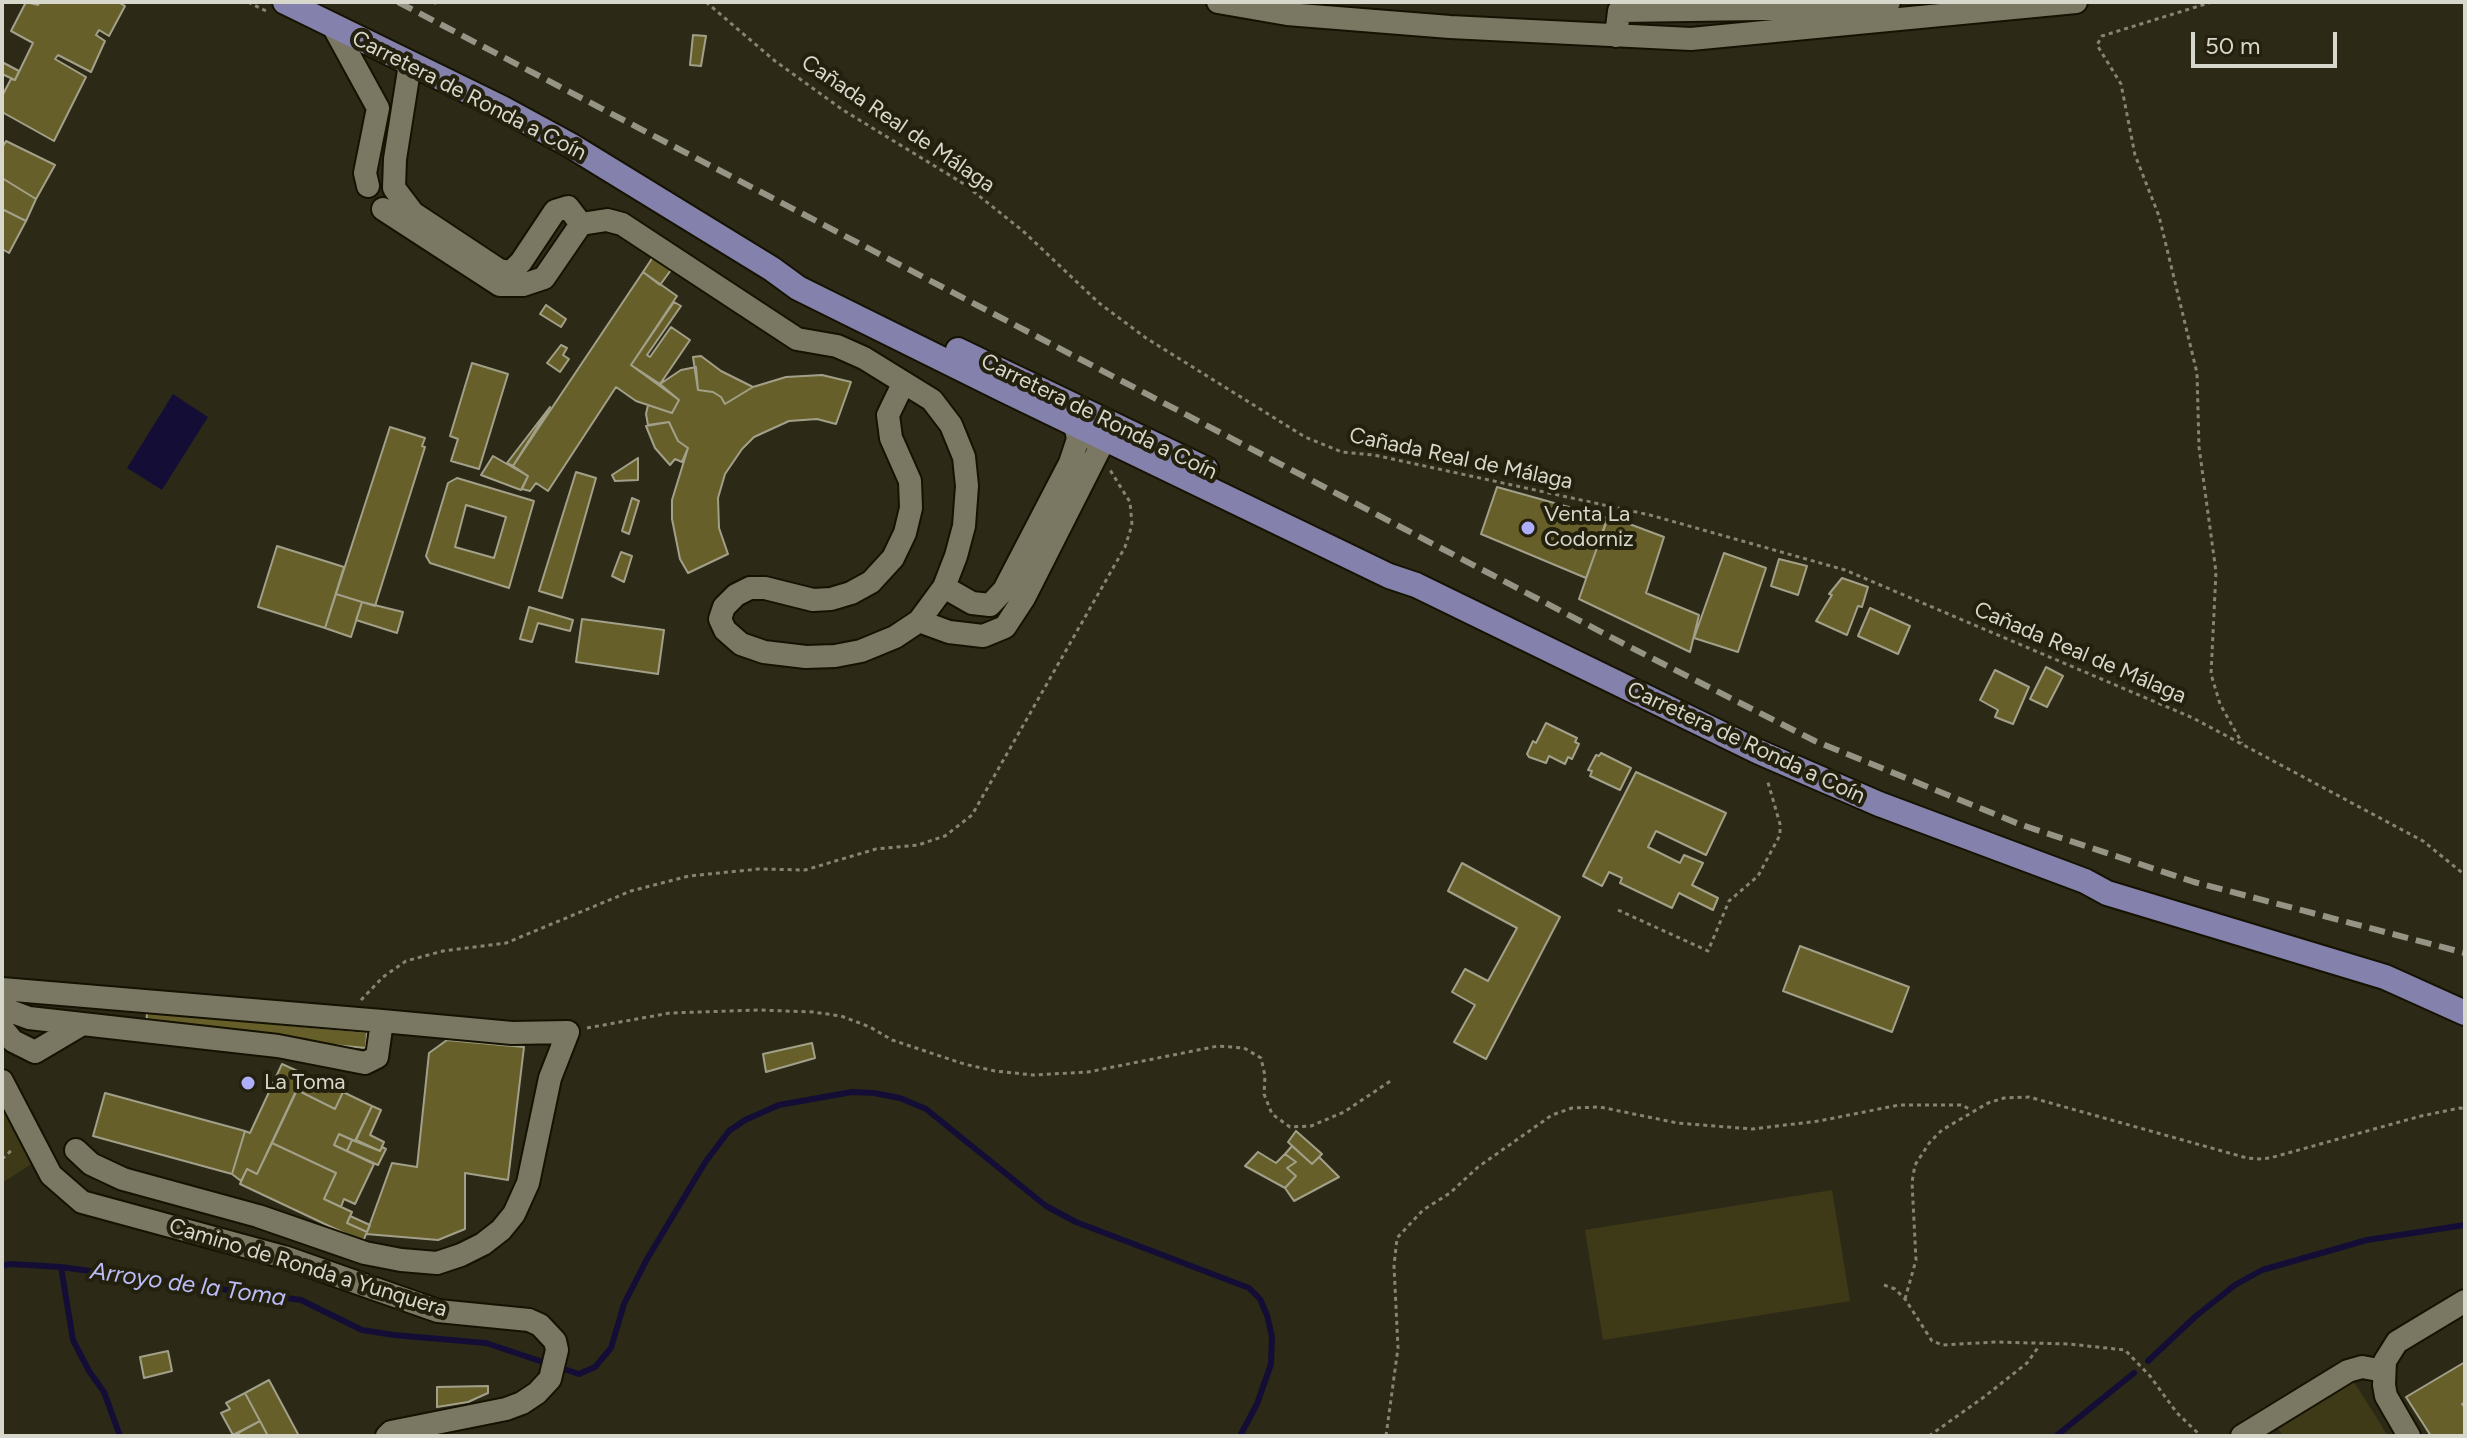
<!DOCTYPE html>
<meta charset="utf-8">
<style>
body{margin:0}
#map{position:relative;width:2467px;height:1438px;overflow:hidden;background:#2c2a17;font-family:Figtree,sans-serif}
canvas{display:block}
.frame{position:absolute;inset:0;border:4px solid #d8d7cb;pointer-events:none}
.scale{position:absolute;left:2191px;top:32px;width:146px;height:36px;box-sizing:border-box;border:4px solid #d8d7cb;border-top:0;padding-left:10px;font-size:24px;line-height:28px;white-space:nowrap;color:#d8d7cb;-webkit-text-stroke:6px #23200d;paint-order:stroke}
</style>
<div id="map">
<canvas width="2467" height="1438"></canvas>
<div class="frame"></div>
<div class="scale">50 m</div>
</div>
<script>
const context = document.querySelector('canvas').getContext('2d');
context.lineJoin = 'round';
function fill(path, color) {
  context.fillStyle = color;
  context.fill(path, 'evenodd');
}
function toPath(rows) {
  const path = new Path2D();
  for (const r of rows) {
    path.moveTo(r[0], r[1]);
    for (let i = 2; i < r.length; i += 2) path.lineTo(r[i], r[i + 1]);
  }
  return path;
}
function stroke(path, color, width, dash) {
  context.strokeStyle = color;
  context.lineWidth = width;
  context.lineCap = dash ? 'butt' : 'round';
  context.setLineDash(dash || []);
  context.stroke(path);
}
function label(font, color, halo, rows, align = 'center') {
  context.font = font + ' Figtree,sans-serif';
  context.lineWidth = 8;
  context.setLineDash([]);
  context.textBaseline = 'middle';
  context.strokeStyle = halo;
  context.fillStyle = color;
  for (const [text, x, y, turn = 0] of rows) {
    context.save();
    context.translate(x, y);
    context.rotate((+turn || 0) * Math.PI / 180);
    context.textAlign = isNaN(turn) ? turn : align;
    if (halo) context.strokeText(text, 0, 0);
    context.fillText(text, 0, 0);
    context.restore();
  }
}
fill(toPath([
 [2,1099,36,1161,2,1183],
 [1832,1190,1850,1301,1603,1340,1585,1230],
 [2349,1374,2388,1436,2283,1436,2274,1422]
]), '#3e3a18');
fill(toPath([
 [173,394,208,417,162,490,127,468]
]), '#140e36');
stroke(toPath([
 [2,1266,10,1264,61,1267,301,1300,362,1330,394,1335,486,1343,579,1374,595,1367,611,1348,624,1304,647,1259,706,1161,729,1131,745,1120,779,1105,852,1092,874,1093,900,1098,926,1109,1046,1206,1076,1222,1249,1288,1260,1299,1267,1315,1272,1337,1271,1364,1257,1404,1240,1436],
 [61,1267,73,1340,89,1371,104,1392,120,1436],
 [2148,1361,2196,1316,2235,1285,2262,1270,2367,1240,2465,1225],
 [2056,1436,2134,1373]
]), '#140e36', 6);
const building = toPath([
 [26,2,38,5,40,2,118,2,125,6,109,36,99,30,96,35,105,41,91,72,58,55,55,59,86,77,54,141,2,112,2,96,11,79,15,80,33,43,11,31,26,2],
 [693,35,706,36,701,66,690,65,693,35],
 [2,62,19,71,15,80,2,74,2,62],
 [6,141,55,165,36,199,2,178,2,148,6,141],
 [2,178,36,199,26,221,2,209,2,178],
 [2,209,26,221,9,253,2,249,2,209],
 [653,257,671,270,660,285,643,272,653,257],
 [643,272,677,296,631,365,679,400,672,413,636,401,616,387,548,491,536,483,530,491,522,489,528,476,513,466,643,272],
 [674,302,681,306,647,355,650,357,671,327,690,340,660,384,631,365,674,302],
 [546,305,566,319,561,327,540,314,546,305],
 [561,345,567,348,563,355,569,359,560,372,547,363,561,345],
 [701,356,721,371,753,387,725,404,721,397,713,392,698,390,693,357,701,356],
 [472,363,508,374,479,469,451,461,458,439,450,436,472,363],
 [696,367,698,390,713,392,721,397,725,404,753,387,786,377,822,375,851,382,836,424,817,419,789,421,754,437,742,449,725,474,718,498,719,528,728,554,688,573,680,559,672,519,672,500,688,448,678,441,669,422,648,425,646,414,648,405,672,413,679,400,660,384,681,370,696,367],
 [550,407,513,466,507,463,550,407],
 [669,422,678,441,688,448,682,462,675,459,670,465,655,448,646,426,669,422],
 [390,427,425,438,422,446,425,447,375,606,336,594,390,427],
 [493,456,528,476,521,490,481,475,493,456],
 [638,458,638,480,615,481,612,475,638,458],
 [576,472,596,478,562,598,539,591,576,472],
 [457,478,534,501,509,588,430,563,426,556,448,483,457,478],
 [466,505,506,517,494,558,455,547,466,505],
 [1497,487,1608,518,1586,578,1481,534,1497,487],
 [632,498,639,501,629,534,622,531,632,498],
 [1608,516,1664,537,1646,593,1699,615,1690,652,1579,599,1608,516],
 [277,546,344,567,325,628,258,607,277,546],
 [621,552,632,556,624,582,612,576,621,552],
 [1724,553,1766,568,1738,652,1694,638,1724,553],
 [1779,559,1807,566,1798,595,1771,586,1779,559],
 [1842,578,1868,587,1862,607,1858,606,1847,635,1816,621,1832,595,1829,594,1842,578],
 [336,594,362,602,351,637,325,628,336,594],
 [362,602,403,612,397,633,356,620,362,602],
 [529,607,573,620,570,631,538,623,532,642,520,639,529,607],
 [1870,608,1910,626,1898,654,1858,636,1870,608],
 [582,619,664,630,658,674,576,662,582,619],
 [2046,667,2063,676,2047,707,2030,699,2046,667],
 [1995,670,2029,687,2013,724,1995,717,1998,710,1980,700,1995,670],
 [1546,723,1577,738,1575,742,1579,744,1572,759,1568,757,1565,764,1549,756,1546,763,1529,757,1527,754,1533,741,1536,743,1546,723],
 [1601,753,1631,768,1620,790,1590,776,1592,771,1588,770,1596,755,1599,756,1601,753],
 [1636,772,1726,813,1706,855,1656,831,1648,847,1680,863,1684,855,1703,863,1692,885,1718,898,1713,910,1679,893,1672,908,1620,883,1622,878,1609,872,1602,886,1583,876,1636,772],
 [1462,863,1560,917,1486,1059,1454,1042,1475,1005,1452,992,1465,969,1488,981,1517,928,1448,891,1462,863],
 [1800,946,1909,987,1892,1032,1783,991,1800,946],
 [147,1012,367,1032,366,1048,146,1028,147,1012],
 [447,1040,524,1047,508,1180,465,1173,465,1229,438,1240,366,1234,363,1242,240,1184,247,1169,257,1174,272,1143,336,1173,324,1199,352,1212,347,1223,367,1232,392,1163,417,1167,429,1053,447,1040],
 [812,1043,815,1058,766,1072,763,1054,812,1043],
 [282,1064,304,1074,257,1174,247,1169,241,1181,232,1174,245,1131,250,1133,282,1064],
 [304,1074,343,1092,335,1109,297,1090,304,1074],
 [297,1090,335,1109,343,1092,372,1106,355,1141,339,1134,334,1145,374,1164,355,1204,344,1199,341,1207,324,1199,336,1173,272,1143,297,1090],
 [105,1093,245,1131,232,1174,93,1136,105,1093],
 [372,1106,381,1110,370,1135,384,1142,380,1151,356,1140,372,1106],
 [1296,1131,1322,1154,1312,1164,1288,1142,1296,1131],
 [339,1134,352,1140,347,1151,334,1145,339,1134],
 [352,1140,380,1151,382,1147,386,1149,378,1165,347,1151,352,1140],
 [1292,1146,1312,1164,1319,1157,1339,1177,1294,1201,1285,1188,1296,1176,1287,1168,1296,1162,1285,1154,1292,1146],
 [1258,1152,1276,1163,1285,1154,1296,1162,1287,1168,1296,1176,1285,1188,1245,1166,1258,1152],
 [350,1216,370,1225,367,1232,347,1223,350,1216],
 [168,1351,172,1371,144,1378,140,1357,168,1351],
 [2465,1362,2465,1402,2462,1404,2465,1408,2465,1436,2431,1436,2406,1397,2465,1362],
 [269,1380,299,1436,268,1436,260,1421,245,1393,269,1380],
 [488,1386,488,1393,468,1402,437,1407,437,1387,488,1386],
 [245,1393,260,1421,233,1435,221,1413,230,1409,226,1403,245,1393],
 [260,1421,268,1436,240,1436,238,1433,260,1421]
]);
fill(building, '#665f29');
stroke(building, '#a3a08a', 2);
const minor = toPath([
 [1218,2,1287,14,1450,27,1691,39,2076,2],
 [333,26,378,108,365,173,368,186],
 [1616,36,1619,11,1831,8,1889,2],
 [383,209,500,285,523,285,544,278,581,224,568,207,555,211,521,262,511,272,499,270,413,213,394,188,395,159,410,64],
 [581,224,607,220,622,224,797,339,837,346,864,358,932,400,951,425,964,457,967,486,964,526,956,556,944,587,919,621,895,637,861,651,835,656,806,657,764,652,741,644,725,630,720,619,724,607,736,595,750,588,765,588,813,600,831,599,851,593,871,582,893,558,905,533,911,508,910,481,891,438,888,415,903,384],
 [944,587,972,603,990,605,1004,590,1070,463,1078,439,1075,425],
 [919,621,949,632,983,636,1005,627,1024,598,1100,448,1098,434,1083,438],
 [2,989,382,1021,377,1057,365,1063,278,1046,29,1018,2,1008],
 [2,1028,13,1041,35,1052,79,1026],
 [2,1081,51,1175,82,1202,284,1257,438,1311,529,1320,540,1325,555,1341,557,1350,550,1379,537,1393,522,1403,506,1409,391,1432,387,1436],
 [76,1150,91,1164,123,1179,258,1216,365,1253,401,1260,437,1263,461,1255,483,1244,501,1230,514,1214,528,1183,550,1078,568,1032,512,1033,382,1021],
 [2242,1436,2348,1371,2362,1367,2384,1371],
 [2409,1436,2386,1396,2384,1385,2385,1361,2397,1342,2465,1301]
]);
const major = toPath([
 [285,2,502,108,570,145,772,269,798,288,1004,390,1389,576,1416,585,1759,752,1879,804,2085,881,2107,893,2385,977,2465,1013],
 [958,350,1206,469]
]);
stroke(minor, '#151202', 26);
stroke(major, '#151202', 28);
stroke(toPath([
 [248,2,266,11],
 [706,2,775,61,843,110,964,184,1023,231,1099,303,1146,338,1305,437,1342,452,1374,455,1650,515,1845,570,2193,718,2423,841,2465,875],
 [2212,2,2102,36,2097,45,2121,84,2135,155,2159,216,2197,373,2199,447,2216,572,2211,674,2220,704,2242,743],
 [434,4,436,2],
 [1618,910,1708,951,1729,901,1758,876,1780,835,1780,824,1767,779],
 [361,1000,383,977,406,961,443,951,506,943,631,891,689,876,759,869,805,870,876,849,918,845,945,836,972,815,1125,547,1132,525,1130,502,1110,470],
 [587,1028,670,1013,759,1010,813,1012,841,1016,870,1027,892,1040,964,1064,995,1071,1033,1075,1088,1072,1218,1046,1244,1048,1261,1058,1265,1076,1264,1094,1272,1114,1290,1127,1311,1126,1344,1112,1392,1080],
 [2,1159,13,1149],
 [1884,1285,1895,1289,1905,1299,1932,1341,1943,1345,1995,1342,2069,1344,2125,1350,2150,1376,2177,1413,2201,1436],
 [1905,1299,1916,1260,1912,1182,1915,1165,1930,1142,1942,1130,1988,1103,2004,1098,2029,1097,2247,1158,2259,1159,2270,1158,2421,1116,2460,1108,2465,1109],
 [1386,1436,1398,1348,1394,1266,1397,1238,1423,1210,1450,1193,1478,1167,1552,1115,1572,1108,1600,1107,1677,1123,1752,1129,1819,1121,1899,1105,1961,1105,1972,1110],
 [1929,1436,1984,1397,2027,1363,2039,1346]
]), '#868575', 3, [4, 4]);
stroke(minor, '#7a7762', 22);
stroke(major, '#8481ac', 24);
stroke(toPath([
 [398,2,1626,645,1815,741,2019,824,2194,882,2465,953]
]), '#969485', 6, [16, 8]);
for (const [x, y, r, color] of [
 [1528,528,8,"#afaefa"],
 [248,1083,8,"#afaefa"]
]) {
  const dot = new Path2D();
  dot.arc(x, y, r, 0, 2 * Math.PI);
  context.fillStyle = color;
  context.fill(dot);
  stroke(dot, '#23200d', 3);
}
label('22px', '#d8d7cb', '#23200d', [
 ["Carretera de Ronda a Coín",469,96,27],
 ["Cañada Real de Málaga",898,124,34],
 ["Carretera de Ronda a Coín",1099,417,26],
 ["Cañada Real de Málaga",1461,459,12],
 ["Cañada Real de Málaga",2080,653,23],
 ["Carretera de Ronda a Coín",1746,743,25],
 ["Camino de Ronda a Yunquera",308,1268,17]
]);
label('22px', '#d8d7cb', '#23200d', [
 ["Venta La",1544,515],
 ["Codorniz",1544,540],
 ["La Toma",264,1083]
], 'left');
label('italic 24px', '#bbbcf8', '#23200d', [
 ["Arroyo de la Toma",188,1285,8]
]);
</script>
